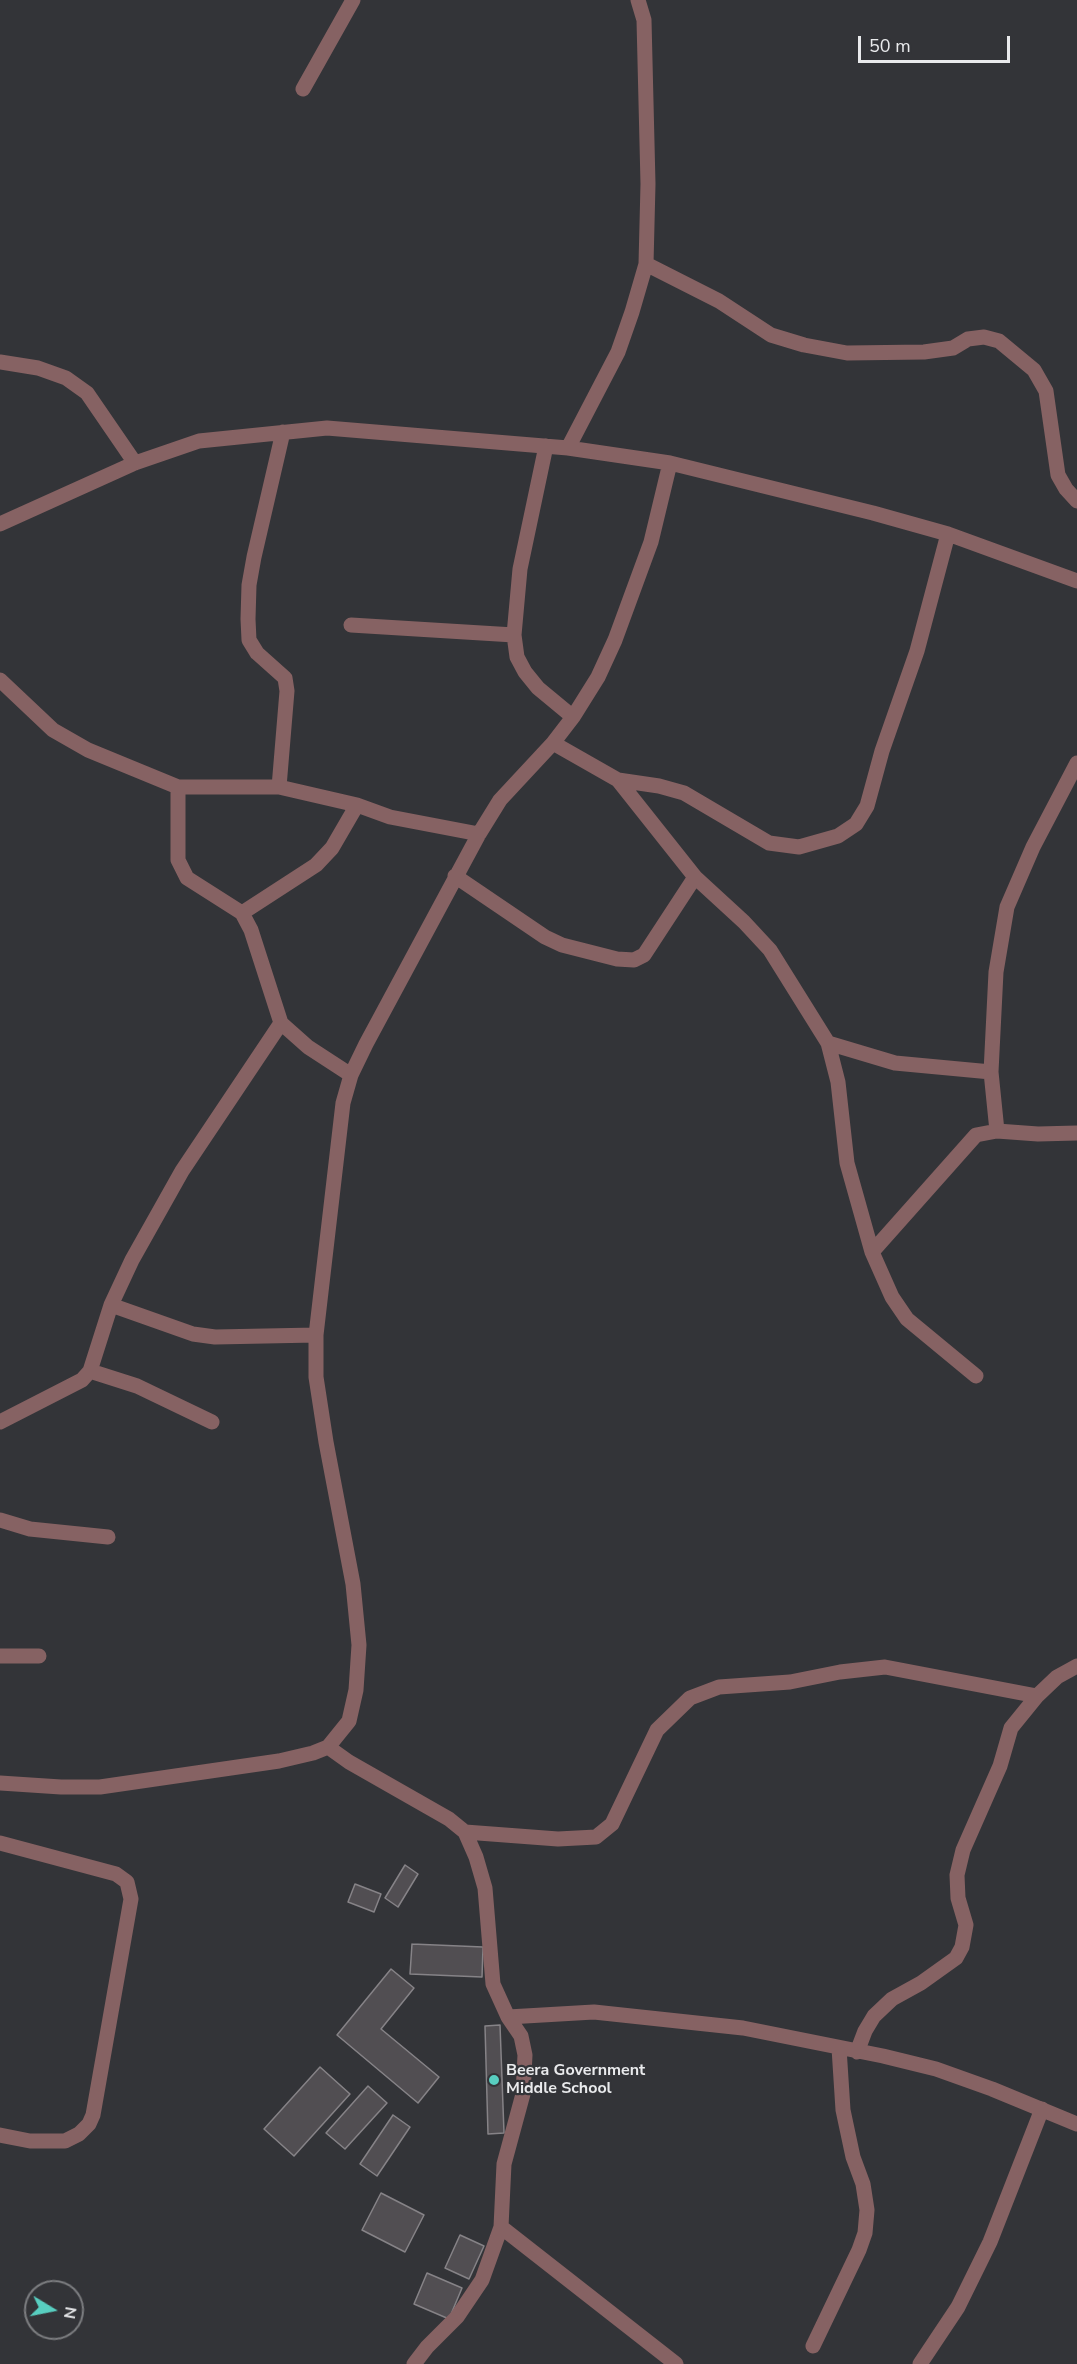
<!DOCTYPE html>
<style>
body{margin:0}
#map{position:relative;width:1077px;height:2364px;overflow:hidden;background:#333438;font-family:"Nunito Sans",sans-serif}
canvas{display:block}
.north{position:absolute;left:24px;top:2280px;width:60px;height:60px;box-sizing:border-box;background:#333438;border:2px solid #7c7d80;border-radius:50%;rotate:100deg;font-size:16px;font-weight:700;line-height:24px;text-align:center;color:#e9eaec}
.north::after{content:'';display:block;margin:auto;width:21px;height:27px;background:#58cec0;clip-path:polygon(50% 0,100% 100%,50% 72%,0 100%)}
.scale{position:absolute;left:858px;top:36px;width:152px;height:27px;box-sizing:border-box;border:3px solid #e9eaec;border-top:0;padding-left:8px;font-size:18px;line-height:21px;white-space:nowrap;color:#e9eaec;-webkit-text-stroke:4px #333438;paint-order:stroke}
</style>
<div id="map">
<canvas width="1077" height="2364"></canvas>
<div class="north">N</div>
<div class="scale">50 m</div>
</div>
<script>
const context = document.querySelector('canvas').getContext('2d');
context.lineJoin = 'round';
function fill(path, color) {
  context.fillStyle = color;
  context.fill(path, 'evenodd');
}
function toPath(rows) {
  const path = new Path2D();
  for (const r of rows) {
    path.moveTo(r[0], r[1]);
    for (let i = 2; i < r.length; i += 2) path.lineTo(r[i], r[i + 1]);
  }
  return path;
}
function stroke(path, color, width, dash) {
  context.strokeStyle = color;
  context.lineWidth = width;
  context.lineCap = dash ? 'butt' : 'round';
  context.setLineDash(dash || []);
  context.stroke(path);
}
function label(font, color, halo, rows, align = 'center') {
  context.font = font + ' "Nunito Sans",sans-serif';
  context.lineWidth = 4.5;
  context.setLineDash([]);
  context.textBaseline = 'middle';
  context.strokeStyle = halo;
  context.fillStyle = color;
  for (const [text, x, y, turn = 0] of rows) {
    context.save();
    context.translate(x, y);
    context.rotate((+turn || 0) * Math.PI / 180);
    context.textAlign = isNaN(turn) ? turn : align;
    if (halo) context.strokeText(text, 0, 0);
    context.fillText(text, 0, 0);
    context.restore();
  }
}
const building = toPath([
 [405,1865,418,1874,398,1907,385,1898,405,1865],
 [355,1884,381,1894,374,1912,348,1902,355,1884],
 [412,1944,483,1947,482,1977,410,1974,412,1944],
 [391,1969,414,1988,381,2029,439,2077,418,2103,337,2035,391,1969],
 [500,2025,504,2133,488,2134,485,2026,500,2025],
 [320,2067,350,2094,294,2156,264,2129,320,2067],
 [368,2086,387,2103,345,2149,326,2133,368,2086],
 [393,2115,410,2127,377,2176,360,2164,393,2115],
 [381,2193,424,2215,405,2252,362,2230,381,2193],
 [460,2235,484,2246,469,2279,445,2268,460,2235],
 [427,2273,462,2288,449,2319,414,2304,427,2273]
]);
fill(building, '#514e52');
stroke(building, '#868387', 1.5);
stroke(toPath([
 [303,89,353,0],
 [646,264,719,301,771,335,804,345,847,353,924,352,953,348,968,339,984,337,999,341,1034,370,1046,391,1058,475,1066,489,1077,501],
 [0,362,38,368,66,378,87,393,135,463],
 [546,446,520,569,514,635,517,657,525,672,538,688,573,717],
 [568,448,618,352,632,312,646,264,648,184,644,20,638,0],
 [0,524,135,463,199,441,327,428,568,448,670,463,873,513,948,534,1077,581],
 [351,625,514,635],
 [0,680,53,730,88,750,178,787,279,787,357,805,390,817,479,834],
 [553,743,618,780,695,877,744,922,770,950,828,1043,838,1082,847,1163,872,1252,892,1297,907,1319,976,1376],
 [618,780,659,786,684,793,769,843,799,847,838,836,856,824,867,806,882,751,917,651,948,534],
 [178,787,178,860,187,878,242,913,251,930,281,1023,308,1047,351,1075],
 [279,787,287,691,285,678,257,653,249,640,248,619,249,585,254,557,283,432],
 [455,876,545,937,562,945,617,959,634,960,644,955,695,877],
 [242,913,316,865,332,848,357,805],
 [828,1043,895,1063,991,1072],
 [997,1131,991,1072,996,972,1007,907,1033,847,1077,763],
 [872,1252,976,1135,997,1131,1038,1134,1077,1133],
 [111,1305,193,1334,215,1337,316,1335],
 [90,1371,137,1386,212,1422],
 [0,1422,82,1380,90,1371,111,1305,132,1260,182,1171,281,1023],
 [0,1520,30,1529,108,1537],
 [0,1656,39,1656],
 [328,1747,349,1762,449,1819,465,1832,476,1857,485,1888,493,1984,508,2017,521,2036,525,2055,523,2094,504,2164,501,2227,482,2280,457,2317,427,2347,414,2364],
 [0,1783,61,1787,100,1787,279,1761,313,1753,328,1747,349,1721,356,1690,359,1645,353,1584,326,1442,316,1377,316,1335,343,1103,351,1075,366,1044,479,834,500,800,553,743,573,717,598,677,615,640,651,542,670,463],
 [465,1832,558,1839,596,1837,612,1824,657,1730,690,1698,719,1687,790,1682,840,1672,885,1667,1037,1696],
 [0,1843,116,1874,127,1882,131,1899,93,2115,89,2124,79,2134,65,2141,30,2141,0,2135],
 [508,2017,594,2012,743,2028,883,2056,936,2069,992,2089,1077,2124],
 [857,2052,865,2031,874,2016,892,1999,921,1983,956,1958,962,1947,966,1925,958,1898,957,1875,963,1850,1000,1766,1011,1728,1037,1696,1057,1677,1077,1666],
 [501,2227,676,2364],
 [813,2346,859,2250,865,2233,867,2210,863,2184,853,2157,843,2110,839,2048],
 [920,2364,958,2307,990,2242,1042,2109]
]), '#866263', 15);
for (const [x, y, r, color] of [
 [494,2080,6,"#58cec0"]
]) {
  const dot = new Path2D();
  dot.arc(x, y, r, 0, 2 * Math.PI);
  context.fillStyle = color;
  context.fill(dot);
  stroke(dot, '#333438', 2);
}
label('bold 16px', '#e9eaec', '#333438', [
 ["Beera Government",506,2071],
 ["Middle School",506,2089]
], 'left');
</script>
